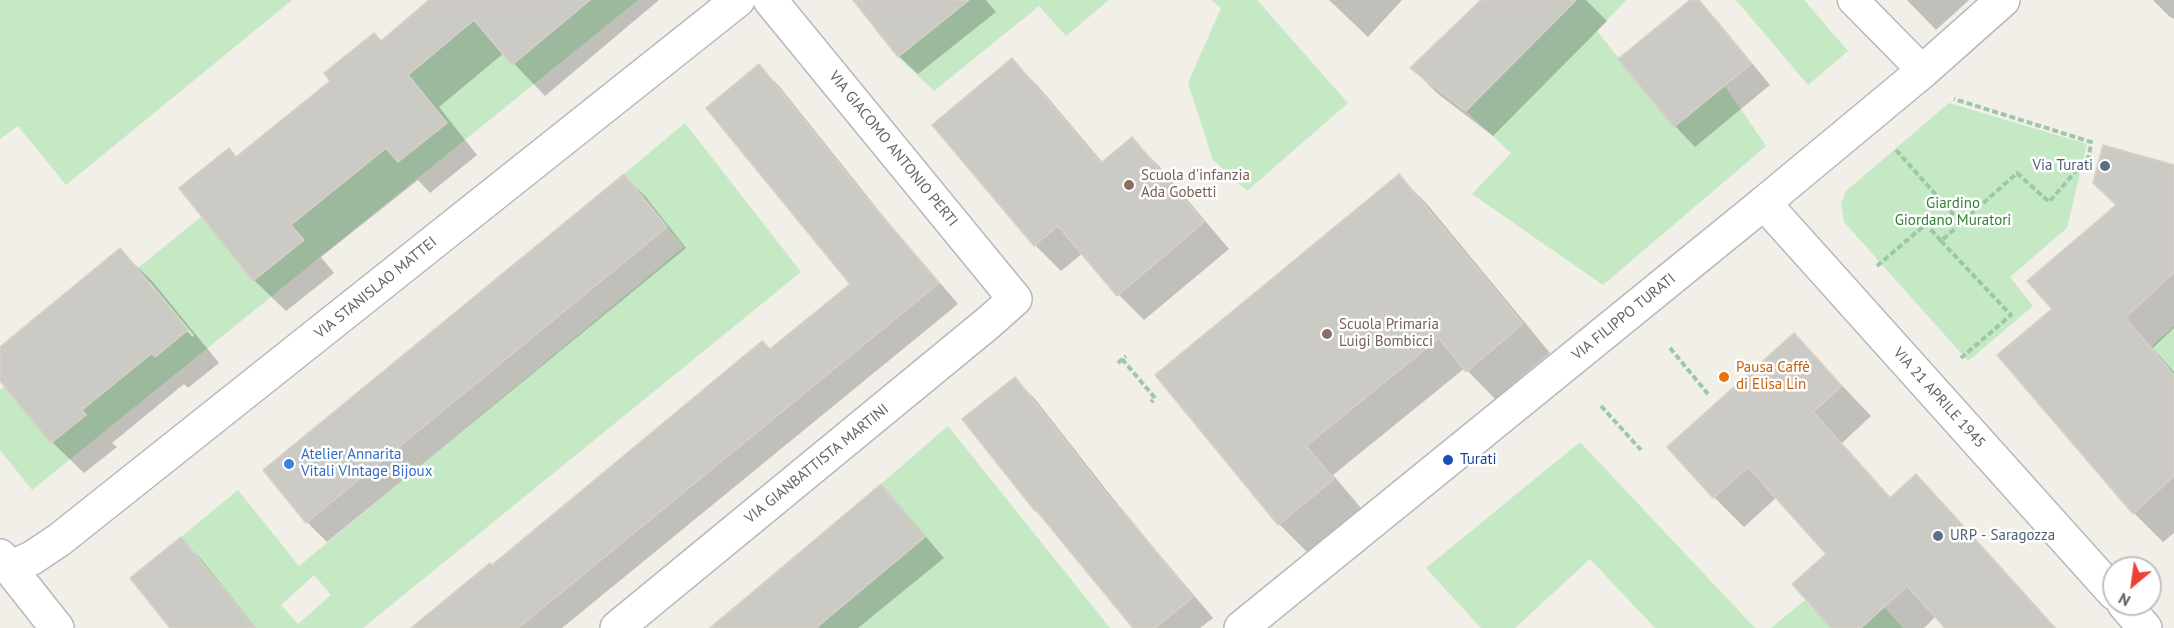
<!DOCTYPE html>
<meta charset="utf-8">
<style>
body{margin:0}
#map{position:relative;width:2174px;height:628px;overflow:hidden;background:#f1efe8;font-family:"PT Sans",sans-serif}
canvas{display:block}
.north{position:absolute;left:2102px;top:556px;width:60px;height:60px;box-sizing:border-box;background:#fff;border:2px solid #bfc1c3;border-radius:50%;rotate:209deg;font-size:16px;font-weight:700;line-height:24px;text-align:center;color:#5f6368}
.north::after{content:'';display:block;margin:auto;width:21px;height:27px;background:#ea4335;clip-path:polygon(50% 0,100% 100%,50% 72%,0 100%)}
</style>
<div id="map">
<canvas width="2174" height="628"></canvas>
<div class="north">N</div>
</div>
<script>
const context = document.querySelector('canvas').getContext('2d');
context.lineJoin = 'round';
function fill(path, color) {
  context.fillStyle = color;
  context.fill(path, 'evenodd');
}
function toPath(rows) {
  const path = new Path2D();
  for (const r of rows) {
    path.moveTo(r[0], r[1]);
    for (let i = 2; i < r.length; i += 2) path.lineTo(r[i], r[i + 1]);
  }
  return path;
}
function stroke(path, color, width, dash) {
  context.strokeStyle = color;
  context.lineWidth = width;
  context.lineCap = dash ? 'butt' : 'round';
  context.setLineDash(dash || []);
  context.stroke(path);
}
function label(font, color, halo, rows, align = 'center') {
  context.font = font + ' "PT Sans",sans-serif';
  context.lineWidth = 5;
  context.setLineDash([]);
  context.textBaseline = 'middle';
  context.strokeStyle = halo;
  context.fillStyle = color;
  for (const [text, x, y, turn = 0] of rows) {
    context.save();
    context.translate(x, y);
    context.rotate((+turn || 0) * Math.PI / 180);
    context.textAlign = isNaN(turn) ? turn : align;
    if (halo) context.strokeText(text, 0, 0);
    context.fillText(text, 0, 0);
    context.restore();
  }
}
fill(toPath([
 [0,0,292,0,66,185,18,126,0,139],
 [590,0,638,0,32,490,0,450,0,390,4,386,51,443,86,415,82,410,152,353,155,357,188,330,138,268,202,216,253,281,303,241,291,225,386,148,398,162,446,123,396,60,451,39,482,14,485,33,512,65],
 [969,0,1109,0,1066,36,1039,6,934,91,898,57],
 [1211,0,1257,0,1348,103,1247,191,1213,160,1188,83,1221,8],
 [1576,0,1626,0,1597,31,1674,127,1725,86,1766,146,1603,285,1472,194,1511,153,1466,111],
 [1736,0,1804,0,1848,51,1808,85],
 [1949,103,2087,144,2067,228,2010,277,2033,306,1968,361,1844,222,1841,204,1846,191],
 [685,123,801,272,363,628,255,628,181,537,238,490,299,566,684,247,624,174],
 [314,575,331,595,298,624,281,605],
 [2174,326,2174,375,2152,346],
 [948,426,1110,628,820,628,778,576,791,560,835,612,925,537,881,484],
 [1580,442,1755,628,1655,628,1590,559,1515,628,1481,628,1426,568],
 [1805,600,1831,628,1771,628],
 [1884,607,1903,628,1861,628]
]), '#c5e8c5');
fill(toPath([
 [432,0,659,0,545,96,504,53,439,107,477,155,430,193,418,180,321,257,334,273,286,311,254,280,237,159],
 [855,0,986,0,996,12,918,74,899,56],
 [1329,0,1402,0,1368,37],
 [1483,0,1586,0,1607,21,1493,136,1438,94,1412,68],
 [1692,0,1697,0,1715,18,1770,85,1695,147,1675,126,1620,59],
 [1907,0,1969,0,1936,30],
 [2153,0,2174,0,2174,19,2170,17],
 [1012,60,1038,86,1103,163,1132,139,1158,165,1229,249,1144,320,1118,294,1083,253,1061,271,1035,245],
 [759,66,779,86,883,216,958,304,562,628,413,628,770,351,852,285],
 [2174,166,2174,328,2153,348,2174,372,2174,533,2163,542,2134,513,1999,355,2054,309],
 [624,176,645,196,686,248,327,542,307,522,265,470],
 [1399,176,1427,204,1550,353,1495,399,1465,368,1333,475,1361,508,1307,552,1279,524,1157,376],
 [120,250,152,281,219,363,188,388,184,384,112,443,117,447,84,473,52,442,0,378,0,349],
 [146,282,150,282,194,335,192,337],
 [1794,335,1871,416,1842,443,1891,498,1916,476,1946,506,2056,628,1947,628,1936,616,1924,628,1833,628,1828,554,1777,497,1744,527,1714,497],
 [1015,379,1035,399,1126,515,1213,618,1200,628,1135,628],
 [881,486,901,507,944,558,858,628,709,628,744,599,745,600],
 [181,539,201,559,256,628,172,628]
]), '#0003');
const building = toPath([
 [429,0,590,0,512,65,474,20,408,75,447,123,398,162,386,148,291,225,304,240,253,281,179,188,229,148,236,157,330,81,324,73,374,33,381,41,429,0],
 [853,0,969,0,898,57,853,0],
 [1481,0,1576,0,1466,111,1410,68,1481,0],
 [1690,0,1699,0,1751,64,1674,127,1618,59,1690,0],
 [1012,58,1101,163,1132,137,1204,222,1117,296,1058,226,1034,246,932,125,1012,58],
 [759,64,863,194,939,283,518,628,411,628,490,563,492,565,762,341,770,349,850,284,706,108,759,64],
 [2103,145,2174,165,2174,272,2125,318,2174,375,2174,476,2133,514,1997,355,2052,309,2027,281,2116,205,2093,183,2103,145],
 [624,174,667,227,306,523,263,470,624,174],
 [1399,174,1523,324,1466,372,1439,338,1306,446,1334,479,1278,525,1155,375,1399,174],
 [120,248,188,330,155,357,152,353,82,410,86,415,51,443,0,381,0,347,120,248],
 [1794,333,1842,386,1813,412,1890,498,1916,474,2055,628,1945,628,1907,586,1861,628,1831,628,1792,584,1826,554,1748,467,1713,498,1667,447,1794,333],
 [1015,377,1116,506,1118,505,1193,597,1155,628,1133,628,1036,510,1035,511,962,419,1015,377],
 [881,484,925,537,816,628,710,628,881,484],
 [181,537,255,628,170,628,130,578,181,537]
]);
fill(building, '#cccac5');
stroke(building, '#d6d1c6', 1.5);
const service = toPath([
 [1853,0,1923,71]
]);
const minor = toPath([
 [1764,203,1923,71,2003,0],
 [0,556,57,628],
 [9,568,32,558,59,540,738,0],
 [617,628,988,323,1015,299,770,0]
]);
const tertiary = toPath([
 [2124,604,2145,628],
 [1241,628,1764,203,2114,593]
]);
stroke(service, '#b5b8bc', 33);
stroke(minor, '#b5b8bc', 36);
stroke(tertiary, '#b5b8bc', 36);
stroke(toPath([
 [1896,150,1961,223],
 [1941,241,2011,315,1961,358],
 [1877,266,1926,224,1941,241,2017,173,2049,202,2089,156,2091,142,1954,99],
 [1670,348,1708,394],
 [1122,359,1155,398,1151,402],
 [1118,363,1126,356],
 [1601,406,1641,450]
]), '#9cc7a9', 4, [6, 3]);
stroke(service, '#fff', 30);
stroke(minor, '#fff', 33);
stroke(tertiary, '#fff', 33);
for (const [x, y, r, color] of [
 [2105,166,6,"#5c6f8a"],
 [1129,185,6,"#8d6e63"],
 [1327,334,6,"#8d6e63"],
 [1724,377,6,"#e8710a"],
 [1448,460,6,"#1a4fb4"],
 [289,464,6,"#3f7fe0"],
 [1938,536,6,"#5c6f8a"]
]) {
  const dot = new Path2D();
  dot.arc(x, y, r, 0, 2 * Math.PI);
  context.fillStyle = color;
  context.fill(dot);
  stroke(dot, '#fff', 2);
}
label('15px', '#5f6368', '#fff', [
 ["VIA GIACOMO ANTONIO PERTI",893,149,51],
 ["VIA STANISLAO MATTEI",376,288,-39],
 ["VIA FILIPPO TURATI",1624,317,-39],
 ["VIA 21 APRILE 1945",1939,398,48],
 ["VIA GIANBATTISTA MARTINI",817,464,-39]
]);
label('15px', '#4e5e75', '#fff', [
 ["Via Turati",2093,166],
 ["URP - Saragozza",1950,536,"left"]
], 'right');
label('15px', '#785e54', '#fff', [
 ["Scuola d'infanzia",1141,176],
 ["Ada Gobetti",1141,193],
 ["Scuola Primaria",1339,325],
 ["Luigi Bombicci",1339,342]
], 'left');
label('15px', '#348238', '#fff', [
 ["Giardino",1953,204],
 ["Giordano Muratori",1953,221]
]);
label('15px', '#c56008', '#fff', [
 ["Pausa Caffè",1736,368],
 ["di Elisa Lin",1736,385]
], 'left');
label('15px', '#366cbe', '#fff', [
 ["Atelier Annarita",301,455],
 ["Vitali VIntage Bijoux",301,472]
], 'left');
label('15px', '#164399', '#fff', [
 ["Turati",1460,460]
], 'left');
</script>
